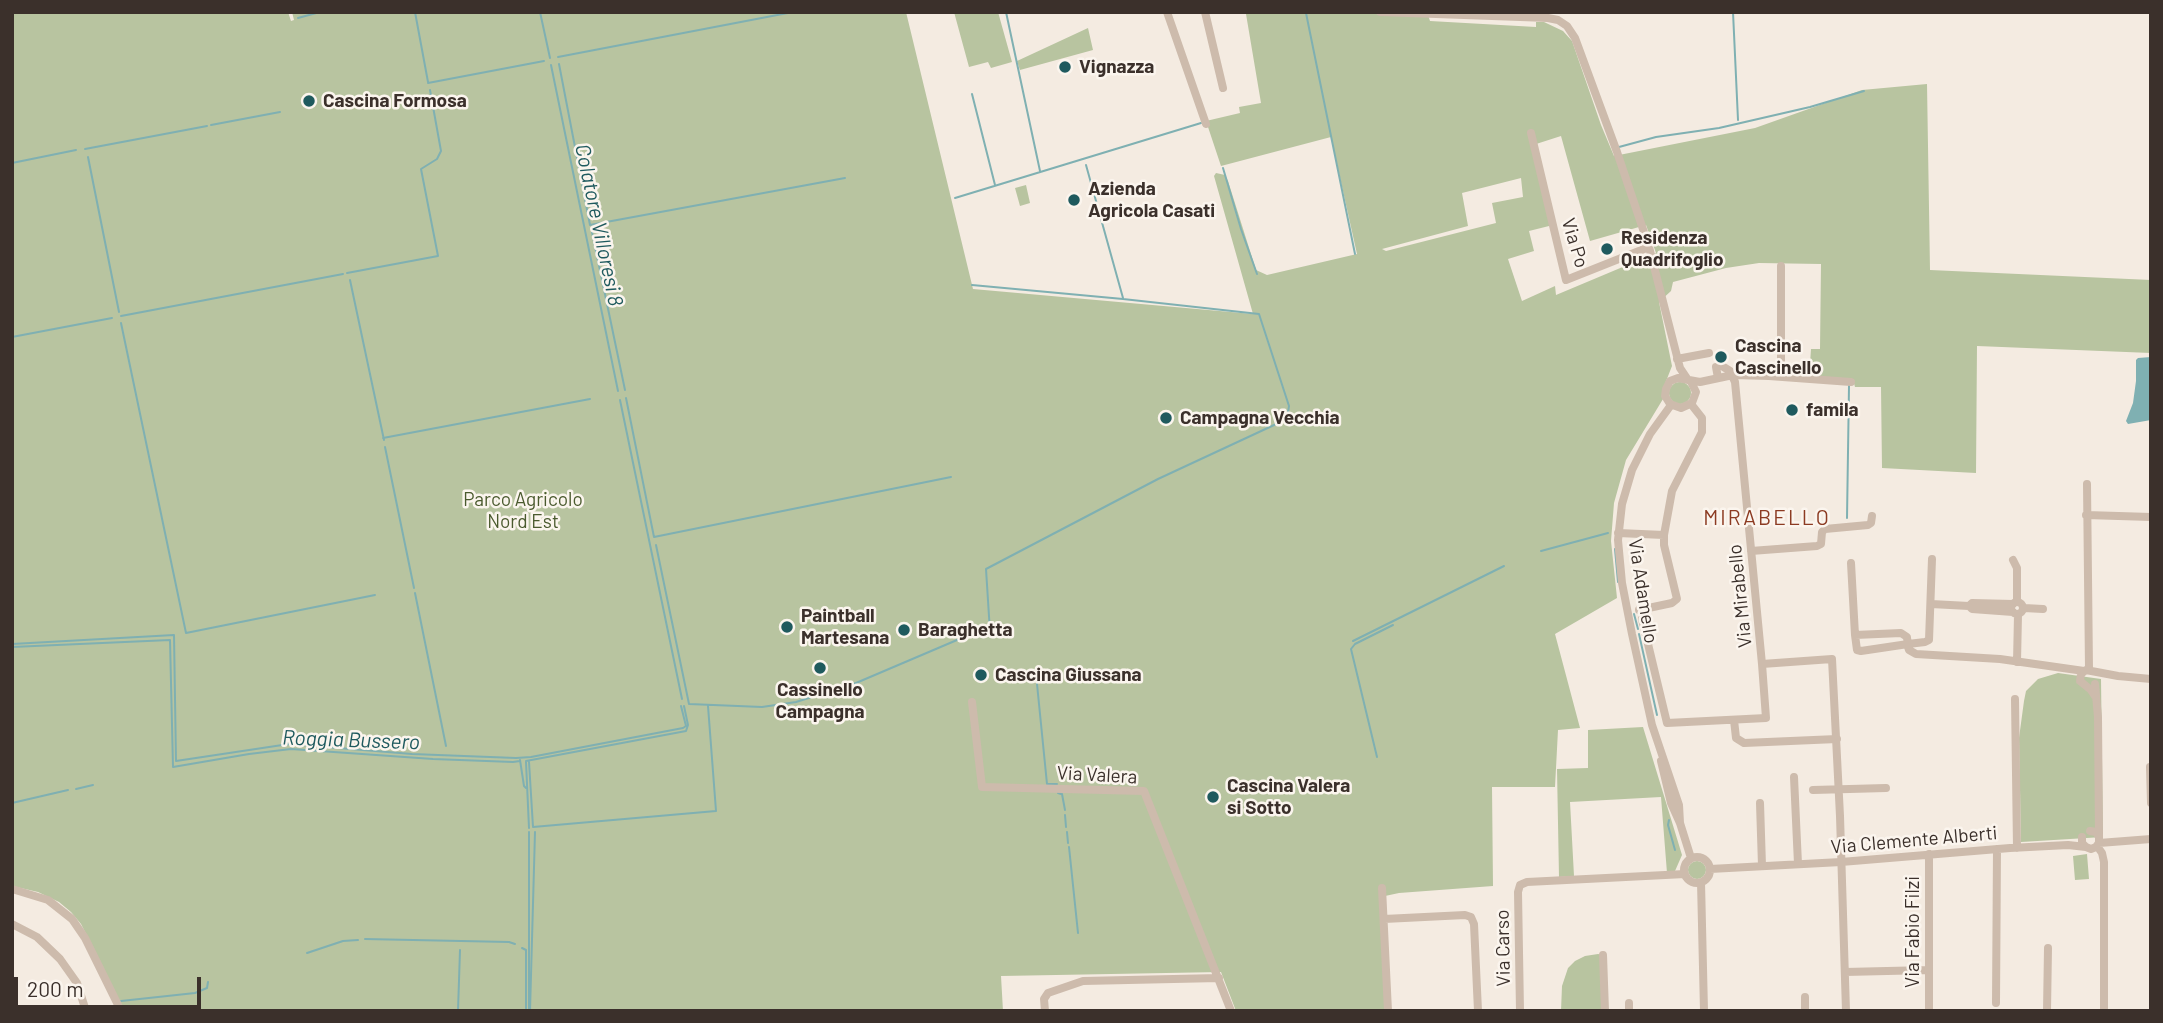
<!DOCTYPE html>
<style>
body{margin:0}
#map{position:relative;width:2163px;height:1023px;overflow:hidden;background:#f4ebe1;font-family:Barlow,sans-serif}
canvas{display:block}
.frame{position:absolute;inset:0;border:14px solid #3b302b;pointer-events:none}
.scale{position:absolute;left:14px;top:977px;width:187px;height:32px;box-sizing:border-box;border:4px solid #3b302b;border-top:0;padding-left:9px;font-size:21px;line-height:24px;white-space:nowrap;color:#3b302b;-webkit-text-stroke:5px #fbf5ee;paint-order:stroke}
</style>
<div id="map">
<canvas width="2163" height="1023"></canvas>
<div class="frame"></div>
<div class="scale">200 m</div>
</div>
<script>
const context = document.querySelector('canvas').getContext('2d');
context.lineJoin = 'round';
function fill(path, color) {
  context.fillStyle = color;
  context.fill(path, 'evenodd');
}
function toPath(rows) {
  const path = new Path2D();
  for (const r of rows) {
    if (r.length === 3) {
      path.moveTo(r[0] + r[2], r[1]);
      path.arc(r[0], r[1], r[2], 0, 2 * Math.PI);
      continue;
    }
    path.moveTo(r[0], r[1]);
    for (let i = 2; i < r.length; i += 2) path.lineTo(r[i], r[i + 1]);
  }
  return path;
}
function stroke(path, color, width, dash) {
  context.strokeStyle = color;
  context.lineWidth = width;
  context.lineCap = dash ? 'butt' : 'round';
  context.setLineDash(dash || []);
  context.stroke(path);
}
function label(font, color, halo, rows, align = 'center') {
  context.font = font + ' Barlow,sans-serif';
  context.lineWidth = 5;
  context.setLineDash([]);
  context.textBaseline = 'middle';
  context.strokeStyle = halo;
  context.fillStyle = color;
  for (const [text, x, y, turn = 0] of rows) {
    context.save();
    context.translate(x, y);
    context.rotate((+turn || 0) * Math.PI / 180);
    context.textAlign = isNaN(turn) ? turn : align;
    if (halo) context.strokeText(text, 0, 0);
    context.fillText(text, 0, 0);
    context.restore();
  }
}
fill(toPath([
 [12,12,288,12,291,21,294,20,292,12,906,12,973,289,1253,314,1214,176,1216,173,1225,175,1228,181,1256,270,1267,275,1357,254,1331,137,1221,166,1206,121,1240,113,1239,107,1261,103,1246,14,1394,12,1428,15,1430,21,1536,27,1536,22,1544,22,1563,31,1572,41,1601,125,1614,156,1755,128,1862,90,1927,84,1930,270,2151,280,2151,353,1977,346,1976,473,1882,468,1881,387,1855,387,1853,380,1809,379,1811,349,1820,349,1821,264,1759,263,1726,268,1673,282,1671,291,1659,302,1672,366,1663,389,1663,399,1626,460,1614,503,1611,541,1617,598,1555,634,1580,728,1558,730,1555,787,1492,787,1493,886,1399,893,1385,896,1387,1011,1236,1011,1221,972,1001,976,1003,1011,124,1011,81,924,71,912,59,902,38,892,12,886],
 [1561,136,1590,241,1646,225,1656,253,1556,295,1555,286,1522,301,1508,259,1534,251,1529,231,1553,225,1533,145],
 [1521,178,1523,197,1492,203,1496,223,1386,251,1382,249,1468,226,1462,193],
 [954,12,998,12,1012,62,991,68,988,62,969,67],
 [1088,28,1093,50,1020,70,1017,61],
 [1026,185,1030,203,1020,206,1015,188],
 [1680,393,11],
 [2058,673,2101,679,2103,837,2021,842,2019,738,2024,701,2026,691,2038,679],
 [1643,727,1682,855,1675,871,1667,873,1661,797,1570,802,1574,876,1559,877,1557,769,1588,768,1588,730],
 [2087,854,2089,879,2075,880,2073,856],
 [1697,870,9],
 [1598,954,1603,955,1604,1011,1561,1011,1562,986,1568,968,1575,961,1585,956]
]), '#b8c4a0');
fill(toPath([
 [2151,357,2151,420,2128,424,2126,421,2133,403,2136,381,2136,360,2138,358]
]), '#7fb0b2');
stroke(toPath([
 [415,12,428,82],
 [540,12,550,58],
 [1006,12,1040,171],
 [1733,12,1738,120],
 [1306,13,1355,254],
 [298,18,320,12],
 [558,57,793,12],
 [559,64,590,225,845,178],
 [551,65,618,391],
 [428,83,544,61],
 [972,94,995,185],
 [211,125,280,112],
 [1619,147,1656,137,1719,128,1810,107,1864,91],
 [85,149,207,126],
 [88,157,119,312],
 [12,163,76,150],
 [1086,165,1123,298],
 [1223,168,1241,229,1257,274],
 [955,198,1201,123],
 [592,232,625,390],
 [347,273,438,256,421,169,437,159,441,151,430,90],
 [350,280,384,440],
 [972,285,1123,299,1259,314,1289,406,1287,419,1158,479,986,569,990,632,985,633],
 [121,316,343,274],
 [121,323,186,633,375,595],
 [12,337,112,318],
 [626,398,654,537,951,477],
 [620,400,682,699],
 [383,438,590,399],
 [385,447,414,588],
 [1847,518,1849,386],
 [656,545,689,704],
 [1615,549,1618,582],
 [1541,551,1608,533],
 [415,593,446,746],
 [1634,614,1638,629],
 [1639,634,1657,715],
 [1353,641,1504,566],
 [12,644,174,635,176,761,289,744,412,754,516,758,531,757,683,728,686,726,681,706],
 [12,647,170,640,173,767,249,754,291,749,433,759,513,762,520,761],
 [1037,684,1047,784,1057,784],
 [689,704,762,707,796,702,856,683,957,640,980,634],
 [1377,757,1351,649,1355,644,1393,625],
 [520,760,524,786,526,788],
 [526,761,686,731,688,725,684,706],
 [526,762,529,828],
 [529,762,533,827],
 [76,789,93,785],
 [1058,793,1061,794],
 [1062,794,1065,810],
 [12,803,68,790],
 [1065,815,1066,827],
 [1669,820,1668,825,1675,850],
 [533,827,716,811,708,706],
 [1067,832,1068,843],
 [1069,847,1078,933],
 [365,939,509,942,515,944],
 [522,948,526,950,526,1011],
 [307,953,343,941,358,940],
 [121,1001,195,993,207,988,208,982],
 [458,1011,460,950],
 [529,1011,529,832],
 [530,1011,535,832]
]), '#7fb0b2', 2);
stroke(toPath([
 [1167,12,1206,124],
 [1205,12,1223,88],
 [1380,12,1548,18,1558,20,1567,26,1575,38,1617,152,1649,247,1680,368,1688,380],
 [1531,133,1566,280,1649,247],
 [1781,266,1781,376],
 [1677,359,1709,353],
 [1716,367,1718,378],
 [1691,382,1696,392,1692,403,1681,408,1670,404,1665,396,1666,389,1670,381,1678,378,1700,382,1733,375,1769,376,1851,382],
 [1671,405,1650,434,1632,470,1622,504,1618,540,1622,583,1632,634,1652,725,1679,805,1680,823],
 [2087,484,2089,669],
 [2086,515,2151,517],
 [1618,533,1664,535],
 [1751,551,1817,546,1821,544,1822,532,1825,529,1868,525,1871,523,1872,516],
 [1932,559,1929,640,1925,642,1908,644,1861,651,1857,650,1855,635,1901,633,1907,637,1907,638,1908,644,1908,647,1909,650,1916,654,2000,659,2084,671],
 [2013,560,2017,568,2017,602],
 [1851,563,1855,635],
 [2017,608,6],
 [1931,604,1969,606],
 [2013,604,1972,603,1969,606,1972,609,2013,612],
 [2024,608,2043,609],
 [1639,610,1672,603,1677,599,1664,545,1664,535,1672,491,1702,432,1702,418,1691,404],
 [1642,619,1667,723,1766,718,1762,664,1735,382,1730,371,1722,366],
 [2017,662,2018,615],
 [1762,664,1832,659,1840,816,1846,1011],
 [2095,684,2098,717,2099,837],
 [2095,696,2091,690,2080,681,2081,674,2086,670,2118,676,2151,679],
 [2015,699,2017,848],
 [972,702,982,787,1144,791,1231,1011],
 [1734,720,1736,738,1744,743,1837,739],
 [1661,761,1671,803,1680,823,1691,858],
 [2150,767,2151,803],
 [1794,777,1798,864],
 [1813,790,1886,788],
 [1760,803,1762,866],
 [2082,837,2082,843,2086,847,2091,849,2096,847,2099,843,2099,837,2096,832,2090,831],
 [2099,843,2151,839],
 [2097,846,2102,853,2104,862,2104,1011],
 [1929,854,1929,1011],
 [1697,870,13],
 [1710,869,1841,862,2010,848,2068,845,2086,847],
 [1701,882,1704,1011],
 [1382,888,1388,1011],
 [12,889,48,900,72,919,85,938,121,1011],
 [1384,919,1465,915,1471,917,1474,924,1478,1011],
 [12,924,37,937,60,959,77,983,86,1011],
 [1603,955,1605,1011],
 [1845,972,1929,970],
 [1805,997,1805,1011],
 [1629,1003,1629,1011],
 [1996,1003,1997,849],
 [1045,1011,1044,999,1048,993,1083,981,1219,978],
 [1520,1011,1518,892,1520,885,1527,882,1685,874],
 [2047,1011,2048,948]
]), '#cdbbac', 8);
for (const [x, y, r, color] of [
 [1065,67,7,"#1f5a5e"],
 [309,101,7,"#1f5a5e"],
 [1074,200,7,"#1f5a5e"],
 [1607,249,7,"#1f5a5e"],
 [1721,357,7,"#1f5a5e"],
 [1792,410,7,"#1f5a5e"],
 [1166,418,7,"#1f5a5e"],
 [787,627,7,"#1f5a5e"],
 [904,630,7,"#1f5a5e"],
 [820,668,7,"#1f5a5e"],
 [981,675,7,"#1f5a5e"],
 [1213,797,7,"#1f5a5e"]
]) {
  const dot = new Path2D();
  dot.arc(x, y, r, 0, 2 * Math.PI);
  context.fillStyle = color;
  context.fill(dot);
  stroke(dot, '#fbf5ee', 2.5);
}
label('bold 19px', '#3b302b', '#fbf5ee', [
 ["Vignazza",1079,67],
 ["Cascina Formosa",323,101],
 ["Azienda",1088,189],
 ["Agricola Casati",1088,211],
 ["Residenza",1621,238],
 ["Quadrifoglio",1621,260],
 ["Cascina",1735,346],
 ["Cascinello",1735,368],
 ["famila",1806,410],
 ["Campagna Vecchia",1180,418],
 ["Paintball",801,616],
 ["Martesana",801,638],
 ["Baraghetta",918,630],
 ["Cascina Giussana",995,675],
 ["Cassinello",820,690,"center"],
 ["Campagna",820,712,"center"],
 ["Cascina Valera",1227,786],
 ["si Sotto",1227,808]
], 'left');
label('19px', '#3b302b', '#fbf5ee', [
 ["Via Po",1575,243,73],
 ["Via Adamello",1643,591,81],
 ["Via Mirabello",1740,596,-96],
 ["Via Valera",1097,775,3],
 ["Via Clemente Alberti",1914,840,-5],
 ["Via Fabio Filzi",1913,932,-90],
 ["Via Carso",1503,948,-91]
]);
label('19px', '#4a5a2e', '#fbf5ee', [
 ["Parco Agricolo",523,500],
 ["Nord Est",523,522]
]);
label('italic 21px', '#1f5a5e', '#fbf5ee', [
 ["Colatore Villoresi 8",599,225,78],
 ["Roggia Bussero",351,740,2]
]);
context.letterSpacing = '2px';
label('21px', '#8c3b22', '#fbf5ee', [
 ["MIRABELLO",1767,518]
]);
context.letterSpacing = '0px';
</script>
